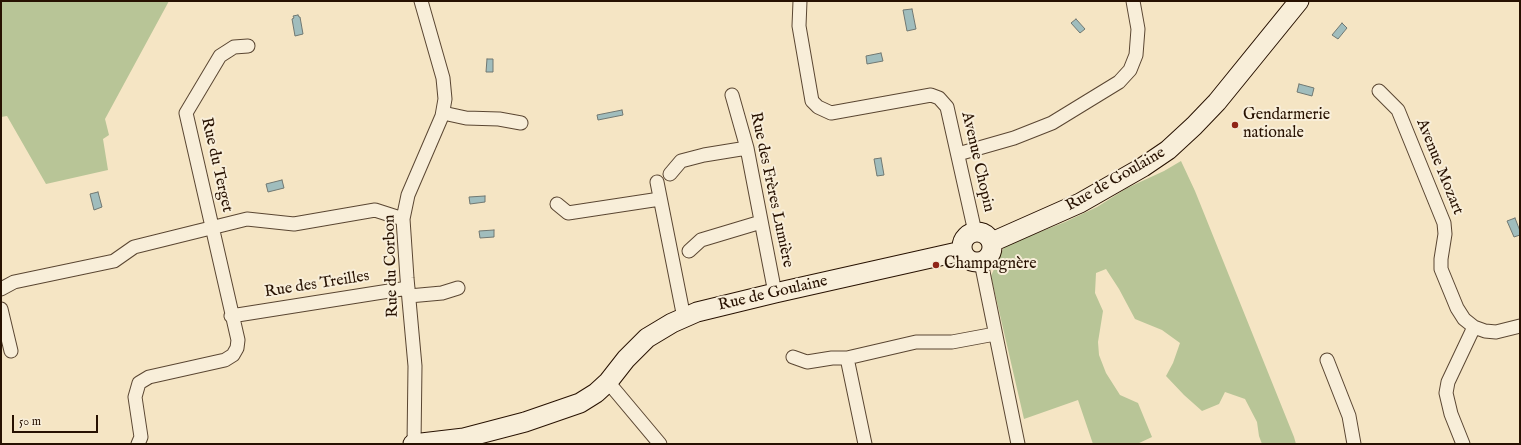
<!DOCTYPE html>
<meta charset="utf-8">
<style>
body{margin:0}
#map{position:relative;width:1521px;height:445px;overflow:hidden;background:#f5e5c4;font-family:"IM FELL English",serif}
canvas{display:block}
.frame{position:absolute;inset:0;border:2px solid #271101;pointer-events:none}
.scale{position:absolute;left:12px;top:415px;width:86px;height:18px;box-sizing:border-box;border:2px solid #271101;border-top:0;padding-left:5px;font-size:12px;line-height:14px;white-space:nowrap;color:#271101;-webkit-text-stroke:3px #f8eed9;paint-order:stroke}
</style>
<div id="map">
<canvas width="1521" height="445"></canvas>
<div class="frame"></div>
<div class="scale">50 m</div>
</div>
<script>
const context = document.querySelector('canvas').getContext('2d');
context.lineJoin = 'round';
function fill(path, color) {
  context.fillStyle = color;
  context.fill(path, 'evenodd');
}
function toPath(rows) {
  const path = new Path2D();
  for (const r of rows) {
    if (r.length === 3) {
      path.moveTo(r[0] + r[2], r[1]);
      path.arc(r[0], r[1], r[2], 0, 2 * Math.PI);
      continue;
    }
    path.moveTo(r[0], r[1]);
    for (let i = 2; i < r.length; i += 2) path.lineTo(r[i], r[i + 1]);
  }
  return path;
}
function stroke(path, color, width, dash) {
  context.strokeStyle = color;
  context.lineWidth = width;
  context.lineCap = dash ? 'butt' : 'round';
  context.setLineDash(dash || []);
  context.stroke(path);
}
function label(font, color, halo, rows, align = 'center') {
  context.font = font + ' "IM FELL English",serif';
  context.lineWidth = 4;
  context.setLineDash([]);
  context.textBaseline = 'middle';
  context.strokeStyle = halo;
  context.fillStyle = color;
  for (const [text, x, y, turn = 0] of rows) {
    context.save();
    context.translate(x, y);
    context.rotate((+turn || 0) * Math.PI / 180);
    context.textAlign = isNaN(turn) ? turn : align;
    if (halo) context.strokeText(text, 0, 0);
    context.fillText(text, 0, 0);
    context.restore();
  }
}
fill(toPath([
 [1,1,169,1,105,119,109,135,103,139,108,170,46,184,7,116,1,117],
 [1181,161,1195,191,1294,437,1296,444,1262,444,1259,436,1257,422,1245,399,1225,392,1219,404,1202,411,1184,395,1166,376,1173,363,1180,343,1162,330,1135,319,1119,289,1106,269,1096,273,1095,293,1103,311,1098,342,1099,355,1106,373,1120,395,1138,403,1152,437,1137,444,1093,444,1078,400,1024,419,991,276,1004,247,1022,239,1065,222,1097,207,1127,188,1164,171]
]), '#b8c597');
const water = toPath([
 [912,9,916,29,907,31,903,10,912,9],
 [298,15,299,17,300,17,303,34,295,36,292,19,294,18,293,16,298,15],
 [1076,19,1085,29,1080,33,1071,23,1076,19],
 [1342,23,1347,28,1338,39,1332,35,1342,23],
 [881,53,883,61,867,64,866,56,881,53],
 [487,59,493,59,493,72,486,72,487,59],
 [1299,84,1314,88,1312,96,1297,92,1299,84],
 [622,110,623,115,598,120,597,115,622,110],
 [881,158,884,175,877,176,874,159,881,158],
 [282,180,284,188,268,192,266,184,282,180],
 [98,192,102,207,94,210,90,194,98,192],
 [485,196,485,202,470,204,469,197,485,196],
 [1515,218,1520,231,1520,235,1514,237,1507,221,1515,218],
 [494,230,494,237,480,238,479,231,494,230]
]);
fill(water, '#a0bdbd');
stroke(water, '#707872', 1);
const street = toPath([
 [800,1,799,26,812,101,818,107,831,113,931,95,939,98,947,107,975,232],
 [1379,91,1398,110,1444,223,1445,234,1441,259,1441,269,1457,308,1464,319,1474,327,1485,331,1496,332,1520,326],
 [732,95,747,148,775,293],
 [443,113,466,118,499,119,521,123],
 [958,154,1014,138,1052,123,1119,82,1130,70,1136,55,1138,29,1133,1],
 [670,174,681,161,704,155,747,148],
 [657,182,684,318],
 [557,204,568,213,660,199],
 [689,251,701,240,761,222],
 [981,262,1018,444],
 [1,289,14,282,114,261,134,247,247,219,294,224,375,210,403,219],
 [409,296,442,293,458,288],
 [1,309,11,351],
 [231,316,408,288],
 [793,357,807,362,832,358,847,358],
 [1327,360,1349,416,1354,444],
 [608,382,660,444],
 [138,444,141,437,135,397,139,383,149,377,225,360,233,355,237,348,238,340,186,113,220,56,234,47,248,46],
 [414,444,415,366,407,278,403,219,408,195,442,116,445,99,443,78,421,1],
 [865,444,847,358,916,342,952,342,995,334],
 [1463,444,1451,414,1446,393,1448,382,1474,327]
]);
const secondary = toPath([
 [977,247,15],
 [992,242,1080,203,1143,167,1168,150,1194,126,1217,102,1299,1],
 [413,444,464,438,525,422,580,403,596,393,608,382,626,359,647,338,672,323,697,312,775,293,962,251]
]);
stroke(street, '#5a4632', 15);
stroke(secondary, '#271101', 21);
stroke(street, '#f8eed9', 13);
stroke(secondary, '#f8eed9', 19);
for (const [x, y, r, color] of [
 [1235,125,4,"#8f2418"],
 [936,265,4,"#8f2418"]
]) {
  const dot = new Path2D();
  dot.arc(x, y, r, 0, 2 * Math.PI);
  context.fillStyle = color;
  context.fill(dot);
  stroke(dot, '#f8eed9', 1.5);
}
label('16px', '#271101', '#f8eed9', [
 ["Gendarmerie",1243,116],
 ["nationale",1243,134],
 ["Champagnère",944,265]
], 'left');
label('16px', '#271101', '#f8eed9', [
 ["Avenue Chopin",977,162,77],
 ["Rue du Terget",216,165,77],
 ["Avenue Mozart",1439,167,68],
 ["Rue de Goulaine",1116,180,-30],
 ["Rue des Frères Lumière",771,190,78],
 ["Rue du Corbon",392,266,-92],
 ["Rue des Treilles",317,285,-9],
 ["Rue de Goulaine",773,294,-13]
]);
</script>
